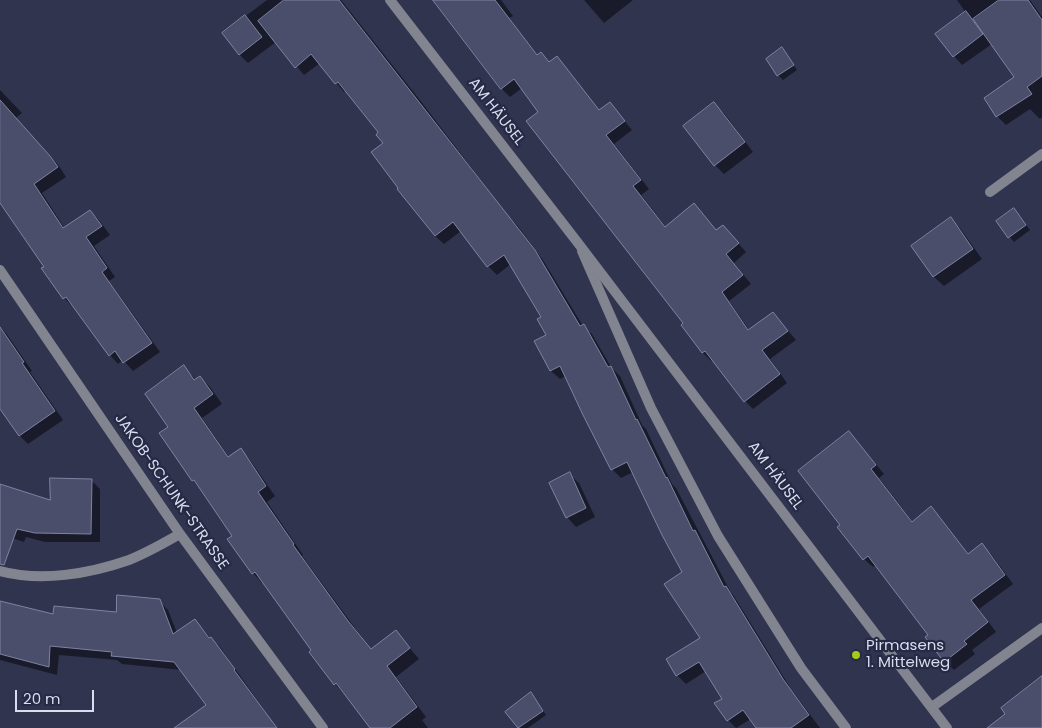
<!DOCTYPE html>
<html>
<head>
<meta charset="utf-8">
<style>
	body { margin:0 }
	#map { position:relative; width:1042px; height:728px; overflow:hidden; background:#30344f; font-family:Poppins,sans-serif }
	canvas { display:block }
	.scale { position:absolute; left:15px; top:690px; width:79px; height:22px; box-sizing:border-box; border:2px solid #daddef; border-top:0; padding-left:6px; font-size:15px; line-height:18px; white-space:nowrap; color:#daddef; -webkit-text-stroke:4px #262a44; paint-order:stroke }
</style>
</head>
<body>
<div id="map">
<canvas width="1042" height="728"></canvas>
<div class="scale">20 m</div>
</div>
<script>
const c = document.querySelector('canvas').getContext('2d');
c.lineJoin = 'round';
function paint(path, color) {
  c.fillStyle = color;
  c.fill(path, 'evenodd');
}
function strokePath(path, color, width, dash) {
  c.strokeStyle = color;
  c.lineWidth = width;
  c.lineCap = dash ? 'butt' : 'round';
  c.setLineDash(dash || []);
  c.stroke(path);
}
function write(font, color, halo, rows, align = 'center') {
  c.font = font + ' Poppins,sans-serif';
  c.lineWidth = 4.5;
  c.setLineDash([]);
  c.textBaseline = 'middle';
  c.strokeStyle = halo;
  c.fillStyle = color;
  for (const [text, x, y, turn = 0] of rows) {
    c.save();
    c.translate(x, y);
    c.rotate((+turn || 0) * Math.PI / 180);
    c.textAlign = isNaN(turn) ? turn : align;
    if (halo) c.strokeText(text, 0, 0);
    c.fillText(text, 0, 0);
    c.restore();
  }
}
paint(new Path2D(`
	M267,0H341L423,104L508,216L517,225L543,260L583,326L592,334L611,367L620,376L642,425L646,429L672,484L676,488L730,591L734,596L791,689L820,728H758L751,719L736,728L728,720L724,699L706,671L686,684L677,675L668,660L701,639L684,572L633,472L621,478L612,469L566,376L560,379L551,371L535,342L547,336L543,317L511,264L497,275L488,266L461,231L444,244L435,236L384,144L380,133L347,90L344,92L320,63L304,75L276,42L248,63L239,54L223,33Z
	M436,0H501L513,16L509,18L538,56L541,53L550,63L557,58L600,111L610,104L632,130L614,144L649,189L641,195L666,227L702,213L717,231L731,235L746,252L734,263L751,284L729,301L750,331L773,313L796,340L770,359L787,383L753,409L745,401L713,360L711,361L703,353L683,325L685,324L540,112L522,88L510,97L502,89Z
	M584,0H633L604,23Z
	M957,0H1030L1042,17V117L1040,119L1030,109L1006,125L997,116L985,98L1016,78L992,44L962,65L954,56L966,13Z
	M782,49L797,70L783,80L778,75Z
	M0,90L22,113L16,118L59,166L66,177L42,193L65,229L90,211L99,220L110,235L94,246L115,277L109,281L160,352L133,371L123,360L118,364L110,355L74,306L73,307L64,298L45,267L0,201Z
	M714,104L724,113L753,152L724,174L715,165Z
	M1018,214L1030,230L1014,242L997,221Z
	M950,219L960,228L982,259L944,286L934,277L913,246Z
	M0,327L6,333L32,371L30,372L63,420L28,444L19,435L0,407Z
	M184,367L196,380L200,377L210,387L222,404L202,418L229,457L241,450L250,460L275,496L267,502L303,555L302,556L358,632L372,650L396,632L419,659L396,677L426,717L422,720L428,728H371L344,694L335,684L313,650L264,582L262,583L253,573L234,536L201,488L193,480L170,427Z
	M849,432L884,474L879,478L913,522L931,508L940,517L969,555L982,545L991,554L1013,584L979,609L996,632L972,650L975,654L954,670L945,661L929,635L876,565L873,567L864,559L842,525Z
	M569,474L579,483L595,517L576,527L567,517Z
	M91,480L100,489V542H45L26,537L24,542L0,534V485L52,502Z
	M159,601L168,610L177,633L194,620L203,629L211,639L220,647L267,714L248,728H176L207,705L182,670L122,664L117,660L59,655L57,675L0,660V603L54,616L117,613Z
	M531,694L546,715L528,728H520L507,712Z`), '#0007');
const building = new Path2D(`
	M284,0H339L535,250L580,326L584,324L608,367L611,366L636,420L637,419L666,478L667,477L693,531L695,530L724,587L726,586L783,679L809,715L791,728H756L743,710L727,721L714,703L722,699L699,662L676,676L666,659L700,638L664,584L682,572L662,535L627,462L611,470L583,415L560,366L550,371L534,341L546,335L537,319L541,317L504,255L487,267L453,222L435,236L397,189L398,188L371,152L383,143L376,135L378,132L338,82L335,84L311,54L295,68L258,21Z
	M433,0H495L537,55L541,52L549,62L557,56L599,110L610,102L625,121L606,135L641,180L633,186L665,227L694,203L716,230L723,225L739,243L726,254L743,275L722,292L748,330L773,312L788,331L762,350L780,374L744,402L705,351L702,353L681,325L683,323L526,121L538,112L514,79L501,89Z
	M999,0H1028L1042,20V76L1027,87L1032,94L996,117L984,98L1014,77L973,19Z
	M966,11L983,34L953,57L935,34Z
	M245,15L262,37L239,55L222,33Z
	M782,47L794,65L777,76L766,59Z
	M0,100L50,156L58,167L34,184L63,228L90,210L102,226L86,237L107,268L102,272L152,343L123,363L115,351L109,356L66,297L63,299L41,268L44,267L0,203Z
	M714,102L745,142L714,166L683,126Z
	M1014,208L1026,225L1008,238L996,221Z
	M951,217L973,249L933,277L911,246Z
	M0,327L24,362L22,363L55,411L19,436L0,409Z
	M184,365L194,380L200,376L213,394L194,408L228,457L241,448L266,486L258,492L294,544L293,545L348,621L371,649L396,630L410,648L387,666L417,707L390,728H370L336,683L334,685L309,652L311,650L255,572L252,574L227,539L232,536L194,480L192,481L159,433L168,427L145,394Z
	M849,431L876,465L871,469L912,522L931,506L968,554L982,543L1005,575L971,600L988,622L964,641L967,644L944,662L925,637L928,635L868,556L863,560L837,527L840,525L798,471Z
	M570,472L586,508L566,518L549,483Z
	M50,478L92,479L91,534L35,533L17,529L4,565L0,564V484L50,500Z
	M117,595L160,599L173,634L195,619L209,638L211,637L235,669L234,670L277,728H174L206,705L174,662L111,656L112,652L50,646L49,667L0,654V601L53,614L54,606L116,612Z
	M1042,676V728H987L1005,714L1001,708Z
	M531,692L543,711L518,728L505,712Z`);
paint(building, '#4a4e6b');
strokePath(building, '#7e83a3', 1);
strokePath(new Path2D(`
	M990,192L1042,154
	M582,251L651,408L718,536L801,668L846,728`), '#828490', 10);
strokePath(new Path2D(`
	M390,0L578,243L947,728
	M0,270L180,534L323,728
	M0,571C41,582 89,574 129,560C147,553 164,543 180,534
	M932,707L1042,628`), '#828490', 10);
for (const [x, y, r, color] of [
	[856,655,5,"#a8c71c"]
]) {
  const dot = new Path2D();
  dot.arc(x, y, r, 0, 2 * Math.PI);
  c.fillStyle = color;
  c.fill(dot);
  strokePath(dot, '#262a44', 2);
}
write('15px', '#daddef', '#262a44', [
	["AM HÄUSEL",496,112,52],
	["AM HÄUSEL",775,476,53],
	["JAKOB-SCHUNK-STRASSE",171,492,55]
]);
write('15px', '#daddef', '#262a44', [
	["Pirmasens",866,646],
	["1. Mittelweg",866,663]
], 'left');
</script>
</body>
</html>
